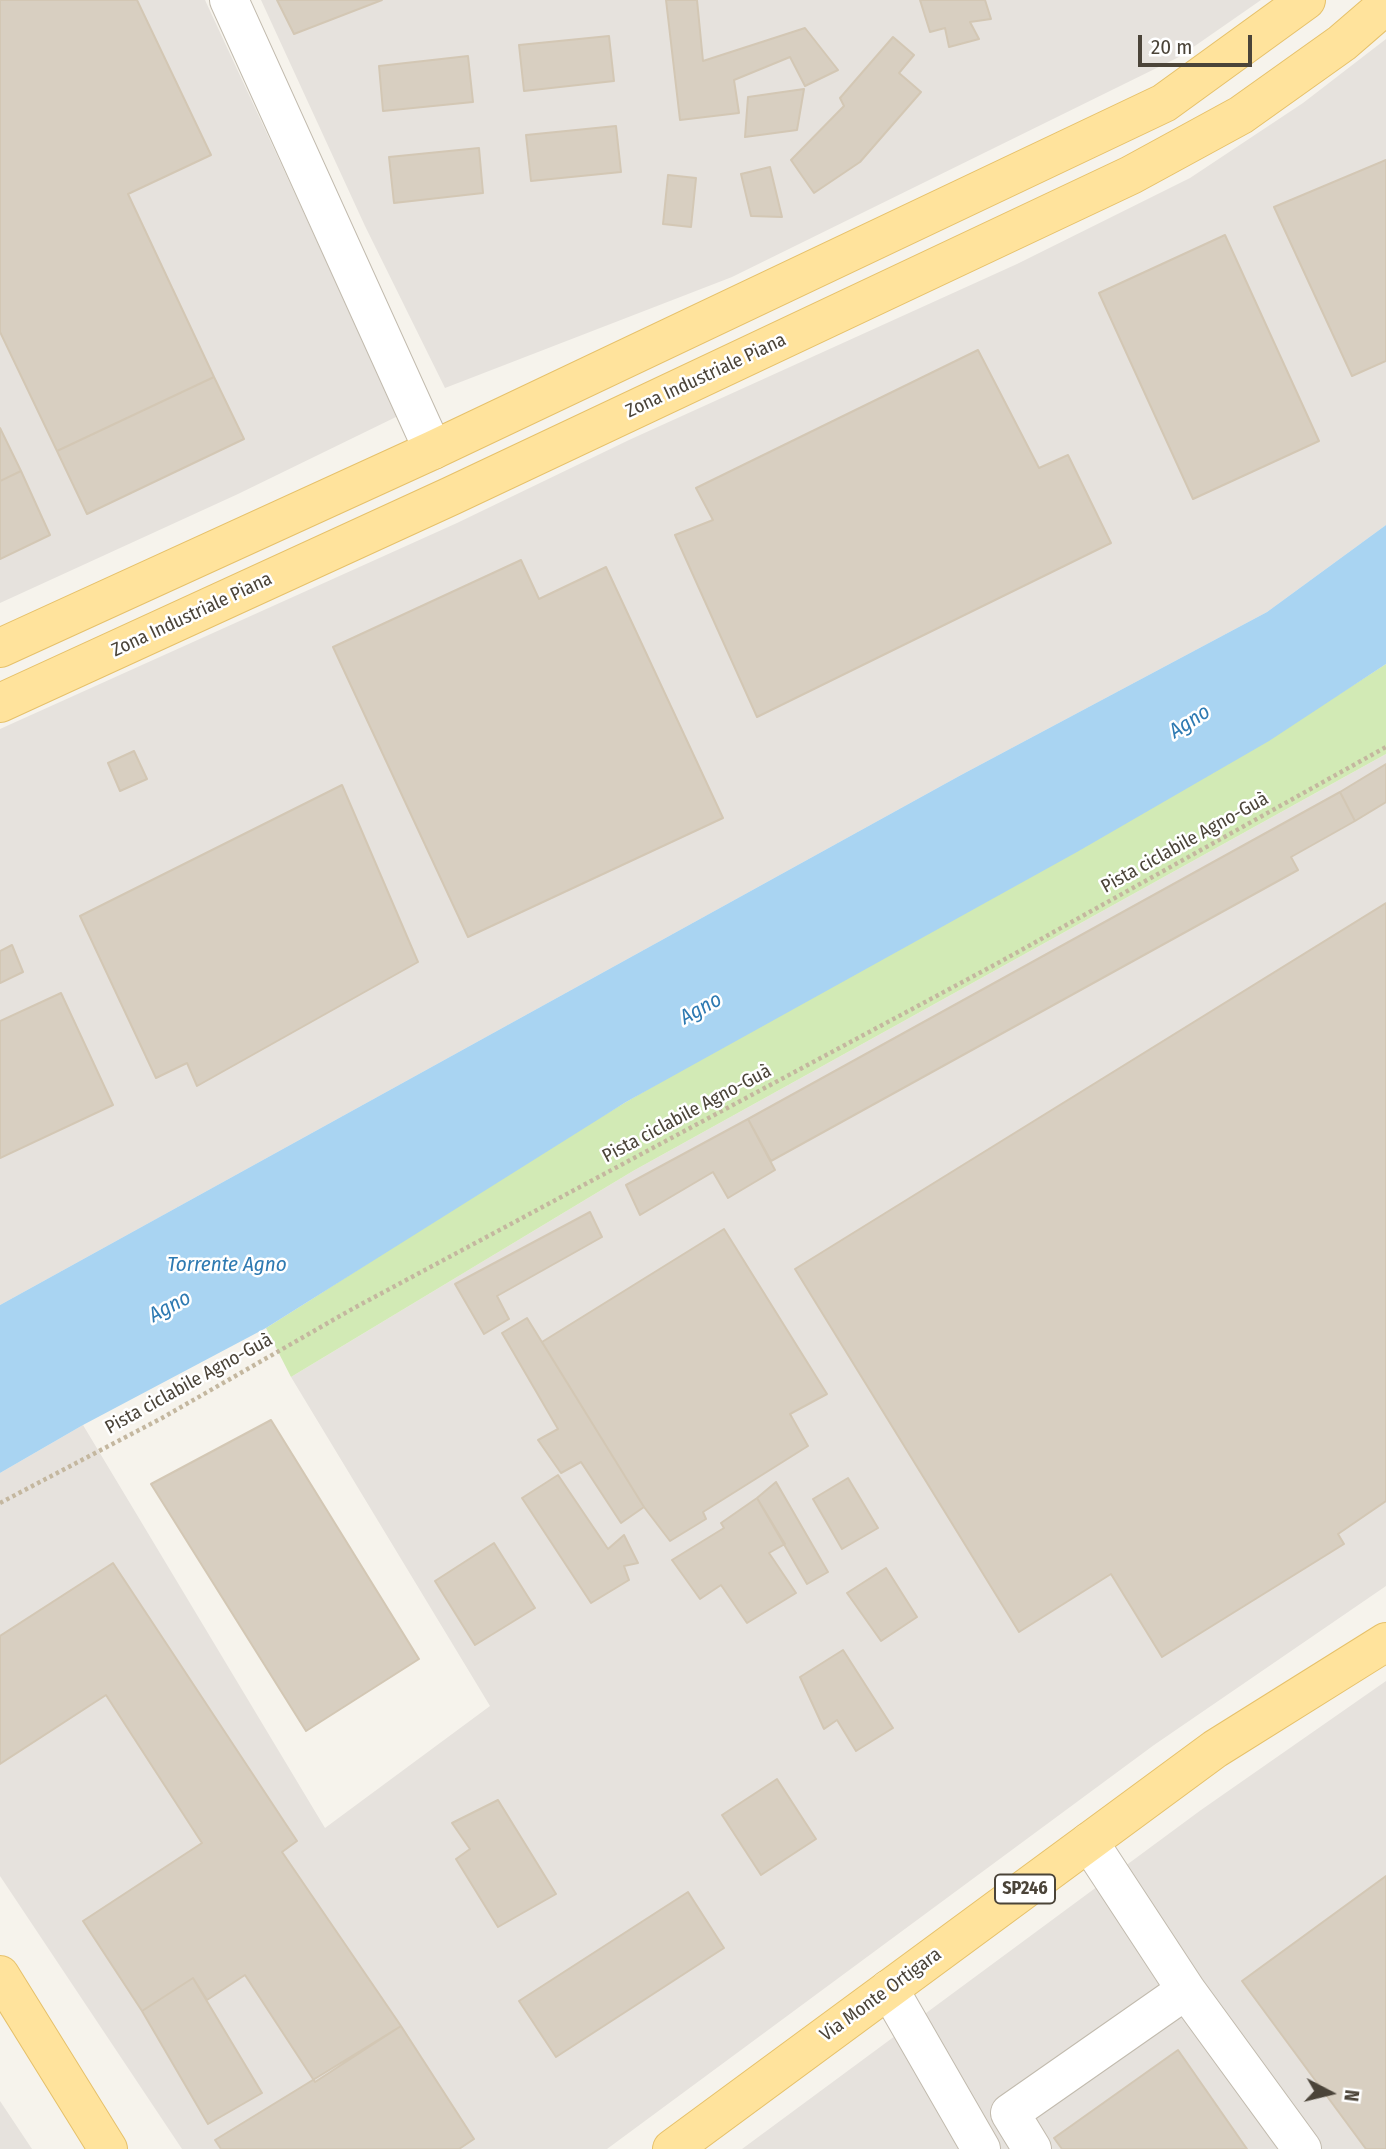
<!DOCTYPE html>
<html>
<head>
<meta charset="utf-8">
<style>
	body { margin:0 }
	#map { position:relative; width:1386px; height:2149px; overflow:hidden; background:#f6f3ec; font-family:"Fira Sans Condensed",sans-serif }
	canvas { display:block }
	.north { position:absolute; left:1295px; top:2058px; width:70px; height:70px; -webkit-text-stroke:5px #fff; paint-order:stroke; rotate:97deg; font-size:19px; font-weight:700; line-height:28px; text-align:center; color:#4b4439 }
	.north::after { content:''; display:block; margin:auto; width:24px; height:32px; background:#4b4439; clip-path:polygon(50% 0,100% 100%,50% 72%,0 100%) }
	.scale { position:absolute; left:1138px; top:35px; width:114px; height:32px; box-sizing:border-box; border:4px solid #4b4439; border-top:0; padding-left:9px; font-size:21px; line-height:24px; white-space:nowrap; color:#4b4439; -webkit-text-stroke:5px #fff; paint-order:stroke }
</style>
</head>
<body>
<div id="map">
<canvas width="1386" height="2149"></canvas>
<div class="north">N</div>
<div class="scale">20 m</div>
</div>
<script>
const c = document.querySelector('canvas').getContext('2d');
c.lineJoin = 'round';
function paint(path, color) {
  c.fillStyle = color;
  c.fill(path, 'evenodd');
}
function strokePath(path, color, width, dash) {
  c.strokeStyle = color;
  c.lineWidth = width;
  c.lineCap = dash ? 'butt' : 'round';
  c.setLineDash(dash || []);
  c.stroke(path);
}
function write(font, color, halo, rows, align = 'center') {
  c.font = font + ' "Fira Sans Condensed",sans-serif';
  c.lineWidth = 5;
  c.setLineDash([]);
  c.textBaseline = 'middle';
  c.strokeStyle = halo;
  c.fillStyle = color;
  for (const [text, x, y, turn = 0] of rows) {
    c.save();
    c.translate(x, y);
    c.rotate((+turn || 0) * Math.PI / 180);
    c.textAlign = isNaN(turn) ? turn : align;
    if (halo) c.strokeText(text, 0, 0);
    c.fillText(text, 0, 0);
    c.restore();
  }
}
paint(new Path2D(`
	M0,0H205L398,416L238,494L0,603Z
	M261,0H1261L1179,57L732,277L445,388L365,226Z
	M1386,39V525L1267,612L961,775L0,1305V729L457,523L629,440L1017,264L1190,178L1303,103Z
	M1386,754V1586L1154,1745L607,2149H182L0,1876V1473L83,1425L325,1828L490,1706L291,1377L633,1171Z
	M1386,1681V2149H742L1201,1810Z
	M0,2101L32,2149H0Z`), '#e6e2dd');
paint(new Path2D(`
	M1386,664V754L633,1171L291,1377L266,1328C386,1253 504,1173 626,1102C879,954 1140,825 1386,664Z`), '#d2eab5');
paint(new Path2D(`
	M1386,525V664L1269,741L1077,852L626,1102L266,1328L83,1425L0,1473V1305L961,775L1267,612Z`), '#a9d4f2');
const building = new Path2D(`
	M0,0H137L211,155L128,194L214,377L57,451L0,332Z
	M277,0H382L294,34Z
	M666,0H697L703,61L805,28L838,70L805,86L790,57L734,80L739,113L680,120Z
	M920,0H985L991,19L970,22L979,39L949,47L945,28L930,32Z
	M609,36L614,81L524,91L519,45Z
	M893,37L914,55L899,73L921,92L860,162L814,193L791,160L844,106L840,98Z
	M468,56L473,102L383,111L379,66Z
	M804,89L797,130L745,137L748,97Z
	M616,126L621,172L531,181L526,135Z
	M479,148L483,193L394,203L389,157Z
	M1386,160V361L1352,376L1274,207Z
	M770,167L782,217L751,216L741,174Z
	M668,175L696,178L691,227L663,224Z
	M1225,235L1319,441L1193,499L1099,293Z
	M978,350L1039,468L1068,455L1111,543L757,717L675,535L713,520L696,488Z
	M214,377L244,439L87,514L57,451Z
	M0,428L21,471L0,481Z
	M21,471L50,535L0,559V481Z
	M521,560L539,599L606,567L723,818L468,937L333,647Z
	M134,751L147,779L120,791L108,763Z
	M1386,764V802L1355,821L1340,792Z
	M342,785L418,962L197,1086L187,1063L156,1078L80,916Z
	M1340,792L1355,821L1291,857L1298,870L771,1161L748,1119Z
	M1386,903V1501L1338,1534L1344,1544L1162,1657L1111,1574L1019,1632L795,1269Z
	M12,945L23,972L0,983V951Z
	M61,993L113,1105L0,1158V1021Z
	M748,1119L775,1170L728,1198L713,1172L640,1215L626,1185Z
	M590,1212L602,1237L497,1296L509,1319L484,1334L455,1284Z
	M724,1229L827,1394L790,1414L808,1446L703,1512L706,1519L670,1541L644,1507L542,1342Z
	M527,1318L644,1507L621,1523L581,1462L561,1473L538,1440L558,1429L502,1333Z
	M271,1420L419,1659L306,1731L151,1484Z
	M558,1475L608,1549L624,1535L638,1563L624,1566L629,1580L591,1603L522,1498Z
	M848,1478L878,1528L842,1549L813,1499Z
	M776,1482L828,1572L807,1584L757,1498Z
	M757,1498L785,1544L769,1553L796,1593L747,1623L721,1585L700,1599L672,1560L724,1528L721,1523Z
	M494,1543L535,1608L475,1645L435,1581Z
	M113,1563L297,1841L282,1852L401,2026L315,2082L245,1975L207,2000L193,1978L142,2011L83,1921L202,1843L106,1695L0,1764V1636Z
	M886,1568L917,1617L881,1641L847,1593Z
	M843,1650L893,1728L856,1751L837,1720L824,1729L800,1677Z
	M777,1779L816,1839L761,1875L722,1815Z
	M498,1800L556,1894L498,1927L456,1859L470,1849L452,1823Z
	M1386,1876V2149H1366L1242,1981Z
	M688,1892L724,1948L556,2057L519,2001Z
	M193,1978L262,2093L208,2124L142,2011Z
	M401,2026L474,2139L459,2149H221L215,2140Z
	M1178,2050L1247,2149H1062L1054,2138Z`);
paint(building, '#d8cfc1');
strokePath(building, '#d3c7b4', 2);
const minor = new Path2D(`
	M229,0L433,450
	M1089,1842L1186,1990L1302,2149
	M889,1989L981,2149
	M1032,2149L1010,2113L1186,1990`);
const major = new Path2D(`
	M0,648L433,450L1164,103L1306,0
	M0,703L451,496L1131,175L1241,115L1342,43L1386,5
	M0,1975L108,2149
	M672,2149L1215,1749L1386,1642`);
strokePath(minor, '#c2bbae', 40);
strokePath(major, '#e6c16a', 40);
strokePath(new Path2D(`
	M0,1503L162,1418L354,1308L998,963L1386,747`), '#c4b79f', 4.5, [3.5, 3.5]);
strokePath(minor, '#fff', 38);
strokePath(major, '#ffe39c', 38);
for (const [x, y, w] of [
	[1025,1889,60]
]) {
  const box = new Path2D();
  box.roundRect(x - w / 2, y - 14.5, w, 29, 5);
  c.fillStyle = '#fff';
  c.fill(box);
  strokePath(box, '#4b4439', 2);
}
write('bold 18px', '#4b4439', null, [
	["SP246",1025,1889]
]);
write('19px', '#4b4439', '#fff', [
	["Zona Industriale Piana",706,376,-25],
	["Zona Industriale Piana",192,615,-25],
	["Pista ciclabile Agno-Guà",1185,843,-29],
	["Pista ciclabile Agno-Guà",687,1114,-28],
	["Pista ciclabile Agno-Guà",189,1384,-29],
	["Via Monte Ortigara",881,1995,-36]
]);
write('italic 21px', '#2e7ab2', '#fff', [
	["Agno",1190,722,-33],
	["Agno",701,1009,-29],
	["Torrente Agno",227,1265],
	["Agno",170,1307,-28]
]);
</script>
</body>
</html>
